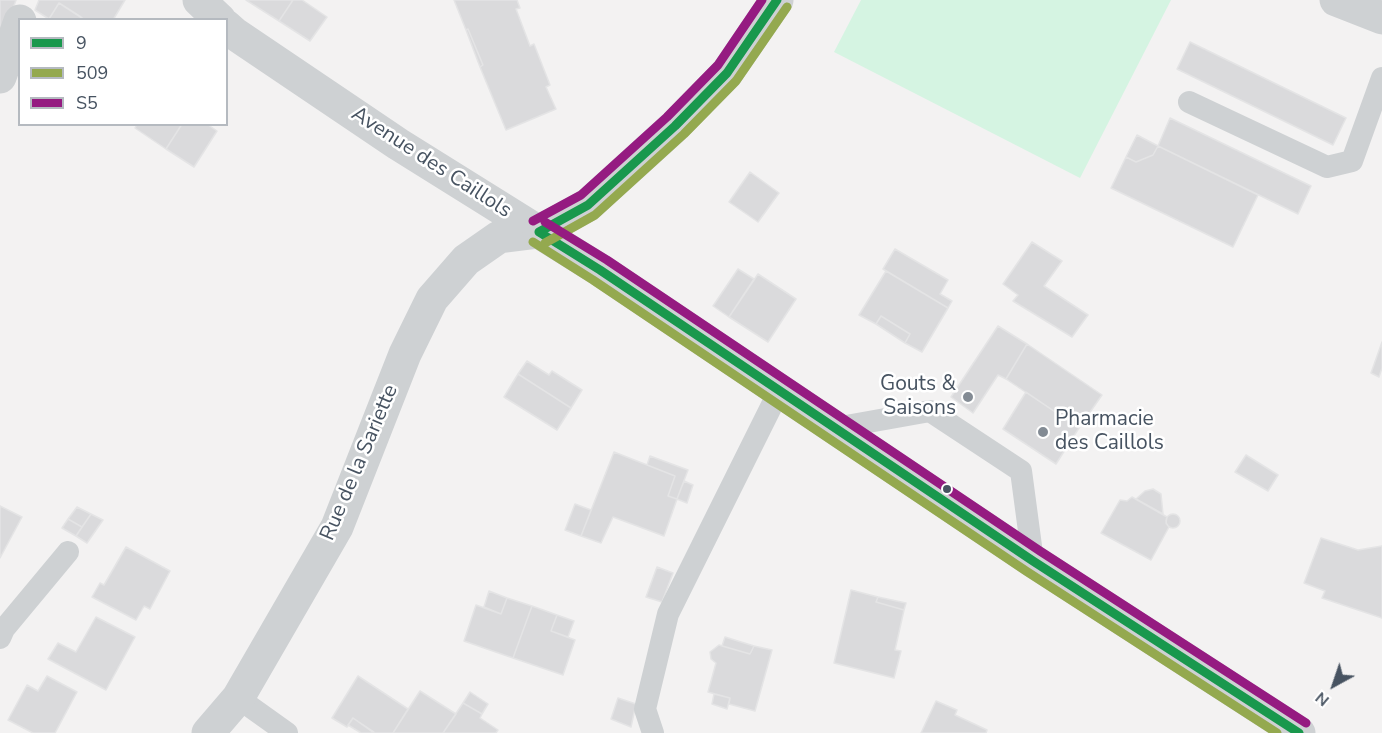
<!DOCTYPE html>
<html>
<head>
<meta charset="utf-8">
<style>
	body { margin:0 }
	#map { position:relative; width:1382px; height:733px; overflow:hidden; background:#f3f2f2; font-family:"Nunito Sans",sans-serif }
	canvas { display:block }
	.legend { position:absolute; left:18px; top:18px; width:210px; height:108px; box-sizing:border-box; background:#fff; border:2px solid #b5bac0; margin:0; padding:8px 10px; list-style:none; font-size:18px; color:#475361 }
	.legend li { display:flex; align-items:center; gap:12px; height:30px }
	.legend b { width:30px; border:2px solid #b5bac0 }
	.north { position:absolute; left:1304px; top:655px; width:60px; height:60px; -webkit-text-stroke:4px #fff; paint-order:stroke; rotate:220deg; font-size:16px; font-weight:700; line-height:24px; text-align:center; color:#475361 }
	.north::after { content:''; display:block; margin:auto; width:21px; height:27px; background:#475361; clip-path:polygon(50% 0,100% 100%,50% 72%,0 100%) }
</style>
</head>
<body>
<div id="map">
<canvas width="1382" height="733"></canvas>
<ul class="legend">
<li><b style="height:8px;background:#19984d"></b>9</li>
<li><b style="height:8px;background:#94a94f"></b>509</li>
<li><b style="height:8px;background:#951b81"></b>S5</li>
</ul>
<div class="north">N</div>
</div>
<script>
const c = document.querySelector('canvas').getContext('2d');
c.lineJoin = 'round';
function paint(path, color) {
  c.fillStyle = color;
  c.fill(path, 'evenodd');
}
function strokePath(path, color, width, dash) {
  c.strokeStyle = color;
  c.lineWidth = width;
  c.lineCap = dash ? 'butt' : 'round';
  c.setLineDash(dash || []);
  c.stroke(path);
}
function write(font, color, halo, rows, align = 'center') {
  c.font = font + ' "Nunito Sans",sans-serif';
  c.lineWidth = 5;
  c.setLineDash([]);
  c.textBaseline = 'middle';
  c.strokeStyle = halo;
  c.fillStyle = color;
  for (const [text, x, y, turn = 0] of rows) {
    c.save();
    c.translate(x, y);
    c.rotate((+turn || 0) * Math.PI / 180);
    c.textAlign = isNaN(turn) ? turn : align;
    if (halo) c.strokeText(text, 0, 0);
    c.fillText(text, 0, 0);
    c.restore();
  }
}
paint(new Path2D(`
	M861,0H1171L1080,178L834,52Z`), '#d5f4e2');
const building = new Path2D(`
	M0,0H16L5,32L0,28Z
	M39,0H125L113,20H85L59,3L49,19L35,10Z
	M246,0H293L279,21Z
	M293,0H302L327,17L310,41L279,21Z
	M454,0H517L520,8L516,9L530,46L534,44L550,85L546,87L556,109L506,130L480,67L483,65L468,29L466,30Z
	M59,3L81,17L80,20L49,19Z
	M468,29L483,65L480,67L466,30Z
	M1190,42L1346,118L1333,145L1177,69Z
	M1170,118L1311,186L1298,214L1158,146Z
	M137,124H182L166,149L135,128Z
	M182,124H207L217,131L194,167L166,149Z
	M1137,135L1158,146L1153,155L1136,162L1126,157Z
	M1158,146L1258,195L1233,247L1111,188L1126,157L1136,162L1153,155Z
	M750,172L779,193L758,222L729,202Z
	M1032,242L1062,261L1044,286L1088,315L1072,337L1013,301L1018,295L1003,284Z
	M895,249L948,280L940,294L952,301L948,308L883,269Z
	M738,269L754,279L729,317L713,306Z
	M886,271L948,308L922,352L905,343L910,334L881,316L876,324L859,315Z
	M758,274L796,299L768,342L729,317Z
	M881,316L910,334L905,343L876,324Z
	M998,326L1027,344L1006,379L998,375L973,413L951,397Z
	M1382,342V368L1379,377L1371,373Z
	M1027,344L1102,395L1079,428L1006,379Z
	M527,361L549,375L552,371L582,390L571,408L518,374Z
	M518,374L571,408L557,430L504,397Z
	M1026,392L1079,428L1056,464L1003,429Z
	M614,452L675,476L668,496L677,499L664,536L613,517L601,543L581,536Z
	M1246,455L1278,475L1268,491L1235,472Z
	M650,456L688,470L677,499L668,496L675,476L647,465Z
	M684,481L693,485L687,503L677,499Z
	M1153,489L1161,494L1163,514L1136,499L1145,491Z
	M1132,497L1167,517L1166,523L1169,527L1151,560L1101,533L1120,500L1127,501Z
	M575,504L591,510L581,536L565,530Z
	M0,506L22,517L0,558Z
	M77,507L91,514L82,527L68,519Z
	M1166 521a7 7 0 1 1 14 0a7 7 0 1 1-14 0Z
	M91,514L103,520L87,543L76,536Z
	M68,519L82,527L76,536L62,528Z
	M1321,538L1358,550L1382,546V618L1322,598L1325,591L1304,583Z
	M126,547L170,571L150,609L144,606L136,620L92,597L100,583L104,585Z
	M657,567L673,573L662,602L646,597Z
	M851,590L878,597L876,602L904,610L895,650L901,651L894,678L834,663Z
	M489,591L507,598L501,614L484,607Z
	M878,597L906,603L904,610L876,602Z
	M507,598L532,606L513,658L464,641L476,605L501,614Z
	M532,606L557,615L551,631L575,640L563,675L513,658Z
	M557,615L574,621L568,637L551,631Z
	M96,617L135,637L106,690L48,659L58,643L76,652Z
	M725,637L754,646L750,654L722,646Z
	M719,645L750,654L754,646L772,650L755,711L729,704L730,698L708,692L716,663L711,659L710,652Z
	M47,676L77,692L55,733H33L8,720L27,685L38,691Z
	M358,676L408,709L393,733H374L353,718L347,727L332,718Z
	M420,691L456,714L443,733H393Z
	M470,692L488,704L482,714L463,703Z
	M714,694L730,698L727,709L712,704Z
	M618,698L636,704L631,727L611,719Z
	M936,701L957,710L955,715L987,730L986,733H921Z
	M463,703L482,714L480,718L498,730L496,733H443Z
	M353,718L374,732V733H361L348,725Z`);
paint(building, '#dadadc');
strokePath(building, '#e4e4e5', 1.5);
strokePath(new Path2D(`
	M1189,102L1327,167L1352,161L1382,78
	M835,428L930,411L1021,471L1033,561
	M0,638L4,629L68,552
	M238,698L287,733
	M653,733L645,709L668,614L779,391`), '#ced1d3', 22);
strokePath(new Path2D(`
	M199,0L220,20
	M1336,0L1382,18
	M226,26L235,34L398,144L539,232
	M0,77L20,21
	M208,733L238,698L337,527L405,354L432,299L466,260L499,237L539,232`), '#ced1d3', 33);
strokePath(new Path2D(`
	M777,0L727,73L675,126L588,205L539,232L600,270L1033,561L1299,733`), '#ced1d3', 33);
strokePath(new Path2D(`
	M539,232L600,270L1033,561L1299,733
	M539,232L588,205L675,126L727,73L777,0`), '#19984d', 9);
strokePath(new Path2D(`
	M533,242L593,280L1026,571L1277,733
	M545,243L595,215L684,134L736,81L787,7`), '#94a94f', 9);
strokePath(new Path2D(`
	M533,221L581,195L667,117L718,65L762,0
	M545,222L607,260L1040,551L1306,723`), '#951b81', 9);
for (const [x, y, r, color] of [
	[968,397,6,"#838b94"],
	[1043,432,6,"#838b94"],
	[947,489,5,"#475361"]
]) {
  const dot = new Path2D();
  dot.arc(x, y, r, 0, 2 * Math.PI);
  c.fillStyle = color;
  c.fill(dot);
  strokePath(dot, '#fff', 2);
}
write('21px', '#475361', '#fff', [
	["Avenue des Caillols",431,163,33],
	["Rue de la Sariette",360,463,-67]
]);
write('21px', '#475361', '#fff', [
	["Gouts &",956,385],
	["Saisons",956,409],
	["Pharmacie",1055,420,"left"],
	["des Caillols",1055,444,"left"]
], 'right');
</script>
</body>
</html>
